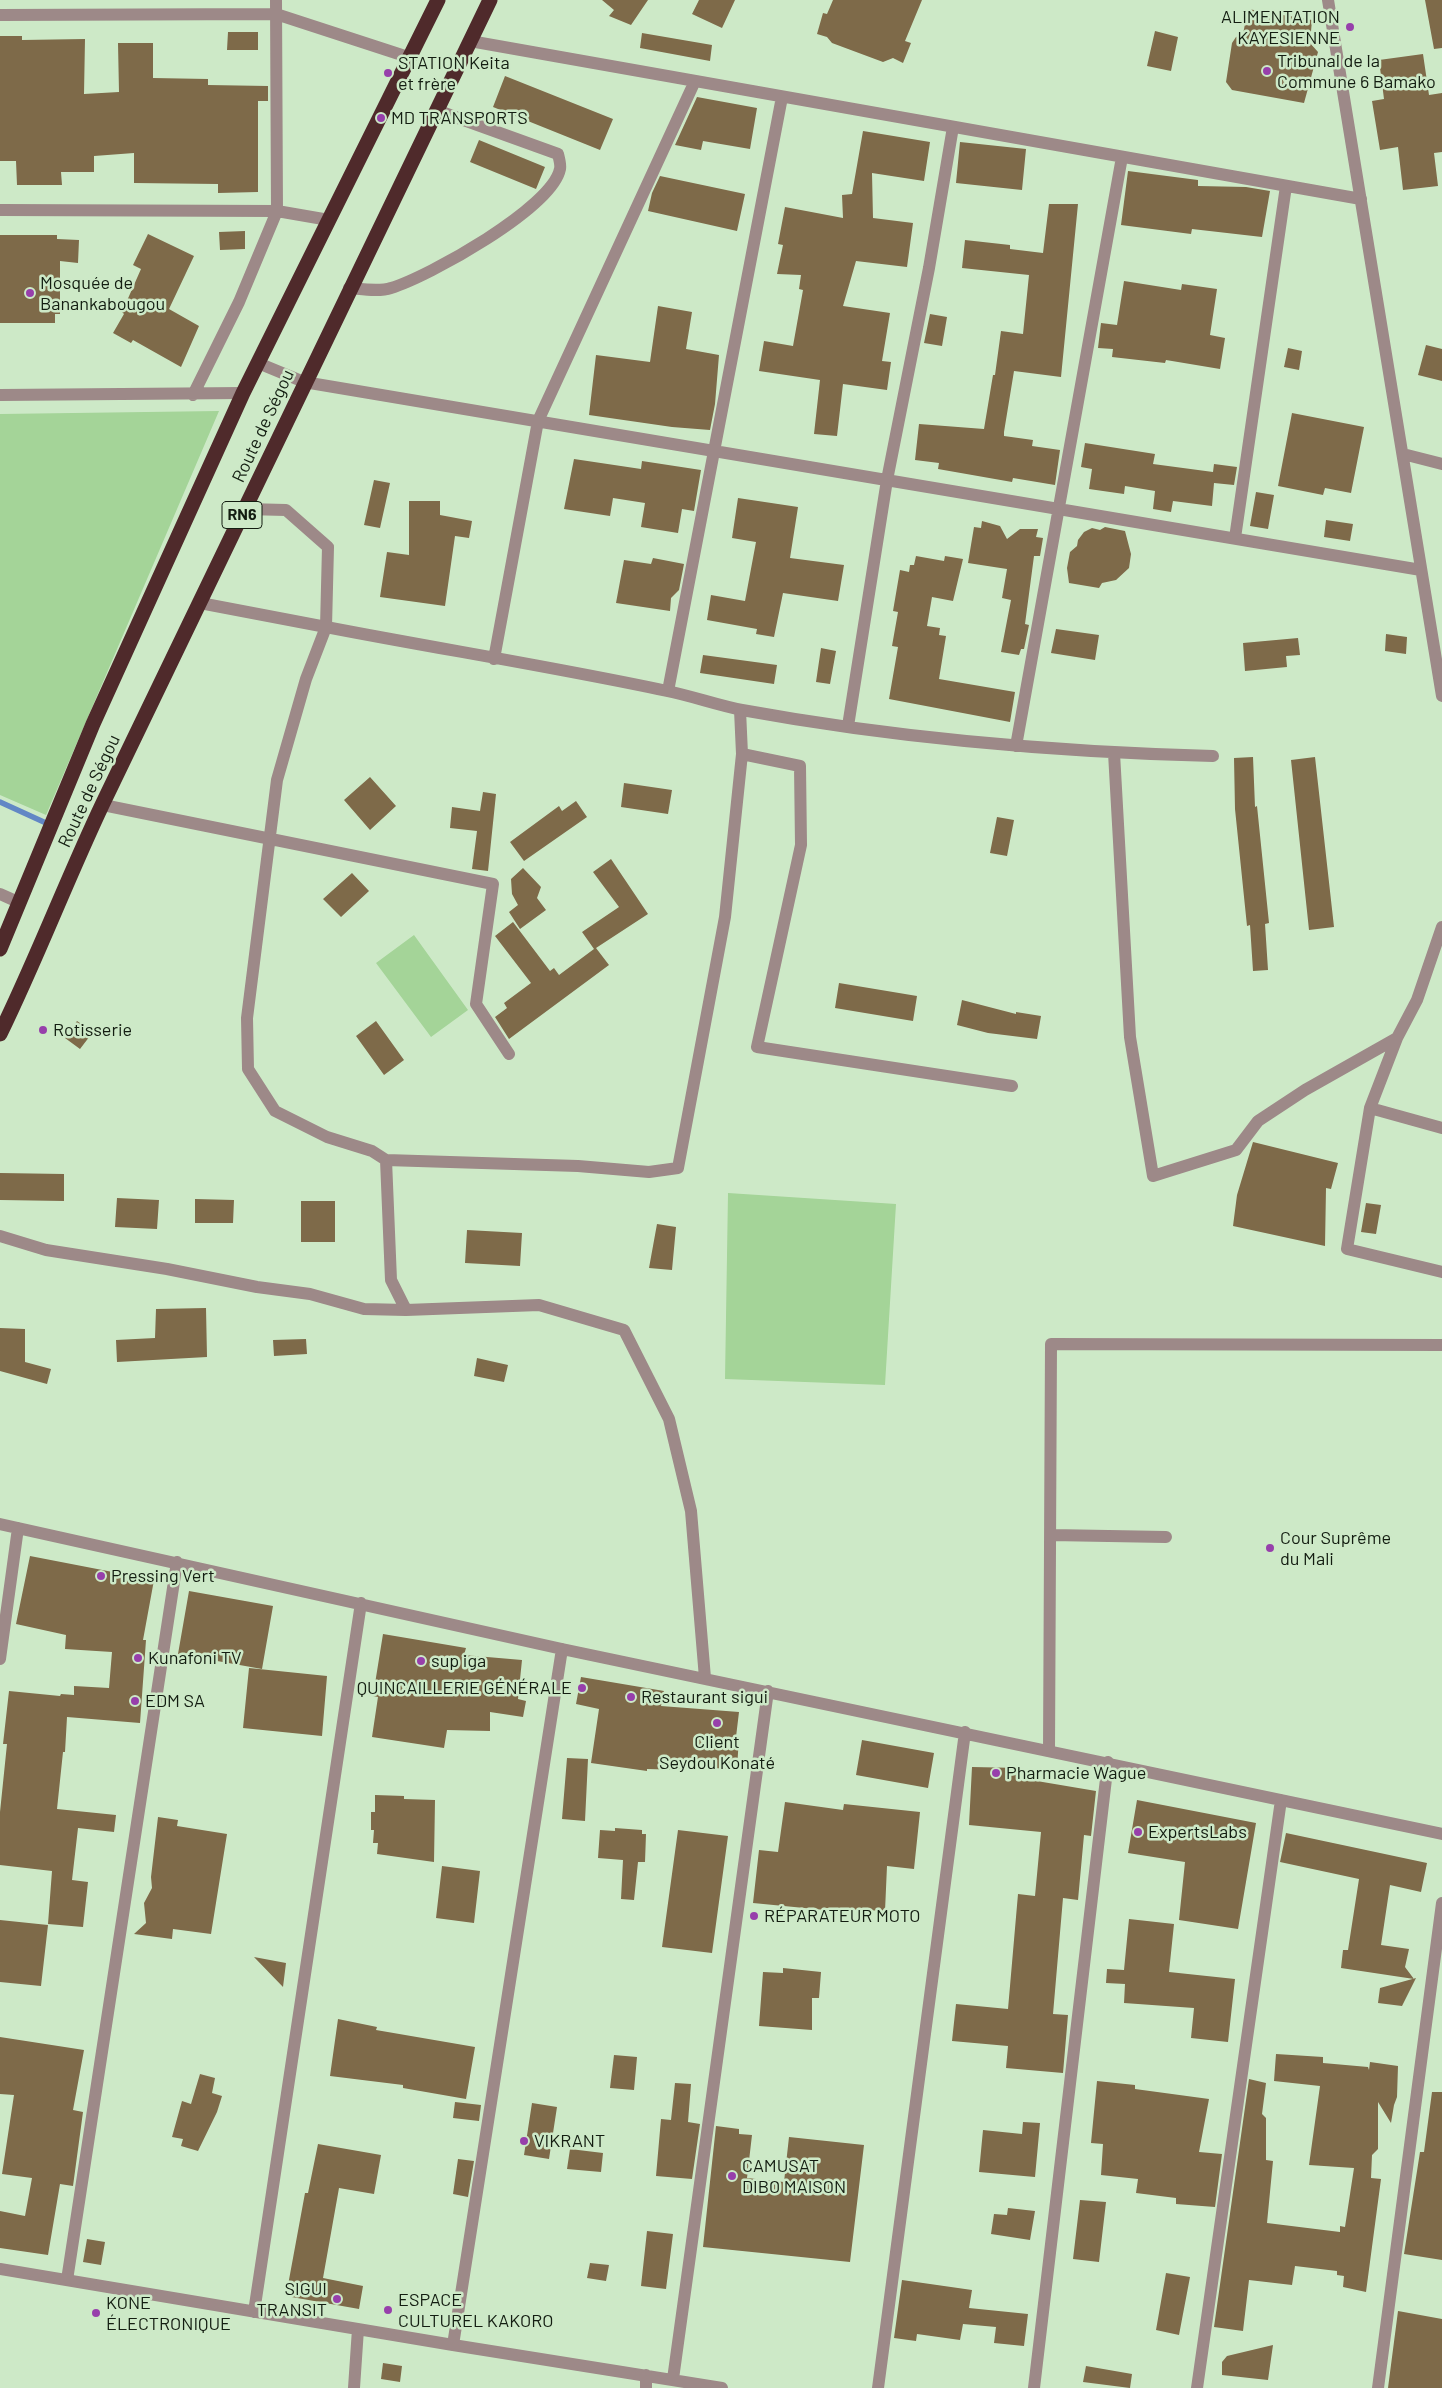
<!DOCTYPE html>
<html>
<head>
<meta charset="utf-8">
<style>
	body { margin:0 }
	canvas { display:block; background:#cde9c7 }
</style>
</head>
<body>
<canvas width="1442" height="2388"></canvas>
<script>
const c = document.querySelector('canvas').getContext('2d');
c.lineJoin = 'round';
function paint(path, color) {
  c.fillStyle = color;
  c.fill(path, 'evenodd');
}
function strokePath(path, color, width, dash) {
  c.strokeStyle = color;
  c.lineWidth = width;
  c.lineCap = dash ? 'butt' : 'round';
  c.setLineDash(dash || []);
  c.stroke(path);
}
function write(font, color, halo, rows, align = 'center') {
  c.font = font + ' Barlow,sans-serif';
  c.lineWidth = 5;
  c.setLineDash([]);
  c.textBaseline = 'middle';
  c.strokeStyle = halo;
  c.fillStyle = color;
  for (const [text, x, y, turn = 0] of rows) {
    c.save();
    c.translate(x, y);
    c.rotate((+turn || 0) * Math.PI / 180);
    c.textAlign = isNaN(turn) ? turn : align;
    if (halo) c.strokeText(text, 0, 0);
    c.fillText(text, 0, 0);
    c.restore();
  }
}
paint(new Path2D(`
	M219,411L46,815L0,795V414Z
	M414,935L468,1010L431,1037L376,963Z
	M728,1193L896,1204L885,1385L725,1379Z`), '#a4d498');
strokePath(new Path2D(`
	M0,802L46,823`), '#6287c5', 5.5);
paint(new Path2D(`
	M602,0H648L631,25L609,16L614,10Z
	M699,0H735L722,28L692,14Z
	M833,0H922L905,41L911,43L903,63L893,58L883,62L832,43L827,37L817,34L823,13L827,14Z
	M1425,0H1442V48L1434,49Z
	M1248,9L1312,20L1310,43L1318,52L1304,103L1232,90L1226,82L1232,43L1236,37L1243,34Z
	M1155,31L1178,37L1171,71L1147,66Z
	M228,32H258V50H227Z
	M642,33L712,45L710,61L640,48Z
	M0,36H22V40L85,39L84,94L119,92L118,43H153V78L208,79V85L268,86V101H258V192L218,193V184L134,183V153L94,156V172H61L62,185H17L16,161H0Z
	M1423,54L1429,95L1442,93V152L1434,153L1438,186L1403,190L1398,147L1380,150L1372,101L1384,99L1379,60Z
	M505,76L613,119L600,150L493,107Z
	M697,97L757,108L750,149L703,141L701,150L675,145Z
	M863,131L930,142L924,181L872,173L873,218L913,223L907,267L856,261L843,306L890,313L882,361L891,362L887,390L843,384L837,436L814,434L820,380L759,371L764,341L793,346L803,290L799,289L801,275L777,274L783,245L778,244L785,207L843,218L842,195L852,194Z
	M479,140L545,167L536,189L470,162Z
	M960,142L1026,149L1022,190L956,183Z
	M1128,171L1198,180V186L1246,187L1270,191L1262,237L1192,229L1191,234L1121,225Z
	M660,176L745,194L737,231L648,211L652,193Z
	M1049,204H1078L1061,377L1014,371L1004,432V436L1033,440L1032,446L1060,450L1055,485L1013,478L1012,482L938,469L939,463L915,460L919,424L984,429L993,375H995L1001,331L1023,334L1029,275L962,268L965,240L1010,245V249L1043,253Z
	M245,231V249L220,250L219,232Z
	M148,234L194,256L169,309L199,326L181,367L133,340L131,343L113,333L124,314L122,312L141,269L133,265Z
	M0,235H57V239L79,240L78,263L60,261V314H55V323H0Z
	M1124,281L1181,290L1182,284L1217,289L1210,335L1225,338L1220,369L1166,360L1165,363L1112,357L1113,349L1098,348L1101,323L1117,325Z
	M658,306L692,312L686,349L719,355L715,404L710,430L672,427L589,415L596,355L650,362Z
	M930,314L947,317L942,346L924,343Z
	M1426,345L1442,349V381L1418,375Z
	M1288,348L1302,351L1299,370L1284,367Z
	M1292,413L1364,427L1351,493L1325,488L1323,495L1278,486Z
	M1085,443L1155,454L1153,464L1213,472L1214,464L1237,467L1234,485L1214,483L1212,506L1173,501L1171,512L1153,509L1155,491L1125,486L1124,494L1089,489L1092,469L1081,467Z
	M574,459L641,469L642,461L701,470L694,511L682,509L678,533L641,527L645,503L613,498L610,516L564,509Z
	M374,480L390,483L380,528L364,525Z
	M1256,492L1274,495L1268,529L1250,526Z
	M738,498L798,507L790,558L844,565L838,601L783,593L774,637L756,634L757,629L707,620L711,595L745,601L756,542L732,538Z
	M409,501H440V515L472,521L469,538L455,536L445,606L380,597L387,552L409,555Z
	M1326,520L1353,524L1350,541L1324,537Z
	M982,521L1000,526L1007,539L1020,529H1038L1036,537L1043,538L1040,556H1034L1025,624L1029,625L1024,649H1021L1019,655L1001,652L1011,600L1002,598L1007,569L968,563L974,527L981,528Z
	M1105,527L1125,531L1131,554L1129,568L1116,580L1102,583L1099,588L1069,583L1067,568L1070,552L1077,546L1078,540L1084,532L1092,528L1100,530Z
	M916,556L944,561L945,556L963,559L953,601L932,597L927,626L940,628L939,635L946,636L939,679L1015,692L1010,722L889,699L898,647L892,646L898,612L893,611L900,570L909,572L910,565H914Z
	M653,558L684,564L679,590L671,598L670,611L616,603L624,560L651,564Z
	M1056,629L1099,635L1095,660L1051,653Z
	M1386,634L1407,637L1406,654L1385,651Z
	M1298,638L1300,655L1286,656L1287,667L1245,671L1243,643Z
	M821,648L836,651L830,684L816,682Z
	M703,655L777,665L774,684L700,673Z
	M1253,757L1255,807L1257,806L1269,923L1265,924L1268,970L1253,971L1250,925L1247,926L1235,809L1234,758Z
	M1315,757L1334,927L1309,930L1291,760Z
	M370,777L396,806L370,830L344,800Z
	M624,783L672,790L668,814L621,807Z
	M483,792L496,794L488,871L472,869L477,831L450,828L452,807L480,811Z
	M576,801L587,817L524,861L510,842L559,806L562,811Z
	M997,817L1014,820L1007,856L990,853Z
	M611,859L648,914L596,948L609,965L509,1039L495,1017L507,1008L504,1003L531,983L495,936L513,922L550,971L554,968L559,975L594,949L582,932L619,907L593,872Z
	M523,868L541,887L537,898L546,910L520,929L509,912L518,905L512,894L511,879Z
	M352,873L369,891L341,917L323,899Z
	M839,983L917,996L913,1021L835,1008Z
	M962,1000L1016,1014V1012L1041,1016L1037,1039L988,1033L957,1025Z
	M77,1021L93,1032L80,1049L65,1038Z
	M376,1021L404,1060L384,1075L356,1036Z
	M1253,1142L1338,1163L1331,1189L1326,1188L1325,1246L1233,1226L1237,1195Z
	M0,1173L64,1174V1201L0,1200Z
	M117,1198L159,1200L157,1229L115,1227Z
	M195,1199L234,1200L233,1223H195Z
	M301,1201H335V1242H301Z
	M1366,1203L1381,1205L1376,1234L1361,1232Z
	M657,1224L676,1227L672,1270L649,1268Z
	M467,1230L522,1233L520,1266L465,1263Z
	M206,1308L207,1357L117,1362L116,1340L155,1338L156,1309Z
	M0,1328L25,1329V1362L51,1369L47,1384L0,1371Z
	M306,1339L307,1354L274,1356L273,1340Z
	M477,1358L508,1365L504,1382L474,1376Z
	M30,1556L154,1580L143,1640H146L140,1723L67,1717L65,1752H63L57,1809L116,1815L114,1832L78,1828L72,1880L88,1882L83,1927L48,1924L52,1871L0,1865V1812L7,1744H3L9,1691L60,1696L61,1694L74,1695V1686L109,1688L112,1652L65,1649L66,1635L16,1624Z
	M189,1591L273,1606L262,1669L178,1654Z
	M383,1634L466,1648L464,1655L522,1660L518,1699L526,1701L523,1717L490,1712V1731L447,1730L444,1748L372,1737L378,1697L373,1696Z
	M249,1668L327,1676L322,1736L243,1728Z
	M581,1677L664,1691L661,1706L739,1712L736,1737H739L737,1769L684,1767V1770L647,1769V1771L591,1763L599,1709L576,1704Z
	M862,1740L934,1753L928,1788L856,1775Z
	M567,1758L588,1759L585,1821L562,1819Z
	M972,1767L1020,1768L1019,1778L1096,1791L1091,1836L1084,1835L1078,1900L1063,1898L1053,2014L1068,2015L1063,2073L1006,2068L1008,2046L952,2041L956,2004L1008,2009L1018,1894L1035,1896L1041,1832L969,1825Z
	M375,1795L404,1796V1799L435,1800L434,1862L377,1854L378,1843H373L374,1830H371V1812H375Z
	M1137,1800L1256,1823L1238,1929L1179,1920L1185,1862L1128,1853Z
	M785,1802L843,1810L844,1804L920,1812L914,1869L887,1866L885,1911L826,1908L825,1910L753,1903L759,1850L778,1852Z
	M158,1817L178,1820L177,1826L227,1834L211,1934L173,1929L172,1939L134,1934L146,1923L144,1903L152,1888L151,1877Z
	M615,1828L642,1830V1834H646L645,1862H638L634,1900L621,1899L623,1860L598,1858L600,1830L615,1831Z
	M678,1830L728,1836L712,1953L662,1947Z
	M1286,1833L1427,1863L1421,1892L1390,1885L1381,1945L1409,1949L1405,1967L1414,1979L1341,1968L1343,1950H1348L1359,1879L1280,1862Z
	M442,1866L480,1871L474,1923L436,1918Z
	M1129,1919L1174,1924L1169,1972L1235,1979L1228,2042L1191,2038L1194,2008L1124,2003L1125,1984L1106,1983L1107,1969L1124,1970Z
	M0,1920L48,1925L41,1986L0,1982Z
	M254,1957L286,1963L283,1987Z
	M783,1968L821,1972L819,1998H812V2030L759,2026L763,1972L783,1973Z
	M1416,1978L1402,2006L1378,2003L1380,1988Z
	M338,2019L377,2027L376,2030L475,2047L466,2099L403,2088V2085L330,2076Z
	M0,2037L84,2050L73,2110L83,2112L73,2186L60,2184L48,2255L0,2248V2211L25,2216L32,2178L2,2174L14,2095L0,2094Z
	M1276,2054L1323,2057V2063L1368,2067L1369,2070L1370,2062L1398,2066L1397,2097L1394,2105L1391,2123L1378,2102V2149L1372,2155L1371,2178L1381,2179L1366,2292L1343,2287L1344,2276L1337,2275V2271L1295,2266L1292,2285L1249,2280L1243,2331L1214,2327L1249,2079L1266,2083L1262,2114L1266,2118V2160L1273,2161L1267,2223L1340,2232V2226L1345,2227L1354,2168L1309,2165L1320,2086L1274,2081Z
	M614,2055L637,2057L634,2090L610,2088Z
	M200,2074L215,2078L212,2093L222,2096L217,2112L198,2151L181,2146L183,2139L172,2137L182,2101L191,2104Z
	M1097,2081L1135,2085V2089L1209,2099L1199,2152L1222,2154L1215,2207L1176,2204V2198L1136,2193L1138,2179L1101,2175L1103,2144L1091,2143Z
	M675,2083L691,2084L688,2122L700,2124L692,2179L656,2176L661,2119L671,2120Z
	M1432,2092H1442V2260L1404,2254L1420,2152H1424Z
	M455,2102L481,2105L479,2121L453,2118Z
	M532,2103L557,2107L549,2159L524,2155Z
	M1023,2122L1040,2123L1035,2177L979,2172L983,2130L1022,2134Z
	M716,2126L739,2129V2134L752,2135L747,2178L784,2182L789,2137L864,2145L850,2262L703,2247Z
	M318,2144L381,2155L374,2194L339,2188L323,2278L363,2286L359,2309L286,2296L305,2193H308Z
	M570,2149L603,2153L601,2172L567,2169Z
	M458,2159L474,2161L468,2197L453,2194Z
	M1080,2200L1106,2202L1099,2262L1073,2259Z
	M1008,2208L1035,2211L1030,2240L991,2234L994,2214L1007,2215Z
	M647,2231L673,2234L666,2289L641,2286Z
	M87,2239L105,2242L101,2265L83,2262Z
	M590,2263L609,2265L606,2281L587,2278Z
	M1166,2273L1190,2277L1179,2335L1156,2330Z
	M902,2280L972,2290L969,2308L1028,2314L1024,2346L994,2343L996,2327L963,2324L960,2340L917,2334L916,2341L894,2338Z
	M1398,2311L1442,2319V2388H1388Z
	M1273,2345L1268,2380L1222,2375V2362L1227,2356Z
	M383,2363L402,2366L400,2382L381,2379Z
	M1086,2366L1132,2374L1130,2388L1083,2382Z`), '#7e6a49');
strokePath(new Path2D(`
	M1328,0L1442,696
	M0,15L276,14L408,57
	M470,41L1361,199
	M0,210L277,211L329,220
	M349,288C362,289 379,292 391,288C428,277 552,208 560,169C561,165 559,158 558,154L436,110
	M258,363L304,382L1421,570
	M0,395L243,393
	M193,395L239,302L277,211L276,0
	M1403,454L1442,464
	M245,509L286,510L328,547L326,627C440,649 554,667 667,691C692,696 717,705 742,710C895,738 1057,752 1213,756
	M1235,538L1286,186
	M200,603L326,627L306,679L277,780L247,1018L248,1069L275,1111L327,1137L372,1151L386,1160L391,1280L406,1310
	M494,659L538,421L695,81
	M668,691L782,97
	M848,726L887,480L929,268L953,127
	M1016,746L1122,157
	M1114,753L1130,1037L1153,1176L1236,1150L1258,1121L1305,1090L1397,1038
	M742,754L800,766L801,845L757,1047L1012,1086
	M103,805L493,884L476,1004L509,1054
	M0,894L18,902
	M1442,927L1417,1000L1397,1038L1370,1108L1347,1249L1442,1272
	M1370,1108L1442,1128
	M386,1160L578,1166L649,1172L678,1168L725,917L742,754L740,710
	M0,1236L46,1250L167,1269L257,1287L310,1294L364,1309L406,1310L539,1305L624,1330L669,1419L691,1511L705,1678
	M0,1524L562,1649L1442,1834
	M1051,1535L1166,1537
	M0,1659L18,1528
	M1049,1750L1051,1344L1442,1345
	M0,2269L453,2345L722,2388
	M67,2280L177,1562
	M254,2312L361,1603
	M453,2345L562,1649
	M646,2375V2388
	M673,2379L768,1691
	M354,2388L358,2329
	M878,2388L965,1732
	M1034,2388L1108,1762
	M1197,2388L1281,1800
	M1378,2388L1442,1903`), '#9d8988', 12);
strokePath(new Path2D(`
	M0,949L93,724L243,393L438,0
	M0,1034C37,958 67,879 103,803C230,534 360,267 490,0`), '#4f2a2b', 15);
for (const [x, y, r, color] of [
	[1350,27,5,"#973fab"],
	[1267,71,5,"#973fab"],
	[388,73,5,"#973fab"],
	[381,118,5,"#973fab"],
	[30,293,5,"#973fab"],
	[43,1030,5,"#973fab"],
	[1270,1548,5,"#973fab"],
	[101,1576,5,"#973fab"],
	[138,1658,5,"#973fab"],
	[421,1661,5,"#973fab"],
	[582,1688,5,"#973fab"],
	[631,1697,5,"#973fab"],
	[135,1701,5,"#973fab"],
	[717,1723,5,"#973fab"],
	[996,1773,5,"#973fab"],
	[1138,1832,5,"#973fab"],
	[754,1916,5,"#973fab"],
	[524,2141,5,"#973fab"],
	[732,2176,5,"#973fab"],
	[337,2299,5,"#973fab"],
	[388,2310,5,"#973fab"],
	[96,2313,5,"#973fab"]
]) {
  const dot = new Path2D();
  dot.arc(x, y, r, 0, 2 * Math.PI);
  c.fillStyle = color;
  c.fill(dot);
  strokePath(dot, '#cde9c7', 2);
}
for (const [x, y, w] of [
	[242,515,40]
]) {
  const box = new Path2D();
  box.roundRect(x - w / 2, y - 13.5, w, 27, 4);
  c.fillStyle = '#cde9c7';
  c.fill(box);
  strokePath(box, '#131d11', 1);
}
write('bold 16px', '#131d11', null, [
	["RN6",242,515]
]);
write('18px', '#131d11', '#cde9c7', [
	["ALIMENTATION",1340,17,"right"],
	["KAYESIENNE",1340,38,"right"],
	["Tribunal de la",1277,61],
	["Commune 6 Bamako",1277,82],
	["STATION Keita",398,63],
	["et frère",398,84],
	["MD TRANSPORTS",391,118],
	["Mosquée de",40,283],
	["Banankabougou",40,304],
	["Rotisserie",53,1030],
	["Cour Suprême",1280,1538],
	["du Mali",1280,1559],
	["Pressing Vert",111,1576],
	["Kunafoni TV",148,1658],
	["sup iga",431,1661],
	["QUINCAILLERIE GÉNÉRALE",572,1688,"right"],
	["Restaurant sigui",641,1697],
	["EDM SA",145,1701],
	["Client",717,1742,"center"],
	["Seydou Konaté",717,1763,"center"],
	["Pharmacie Wague",1006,1773],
	["ExpertsLabs",1148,1832],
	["RÉPARATEUR MOTO",764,1916],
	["VIKRANT",534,2141],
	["CAMUSAT",742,2166],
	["DIBO MAISON",742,2187],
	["SIGUI",327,2289,"right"],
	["TRANSIT",327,2310,"right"],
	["ESPACE",398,2300],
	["CULTUREL KAKORO",398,2321],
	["KONE",106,2303],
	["ÉLECTRONIQUE",106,2324]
], 'left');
write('18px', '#131d11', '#cde9c7', [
	["Route de Ségou",263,426,-65],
	["Route de Ségou",89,791,-65]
]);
</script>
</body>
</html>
